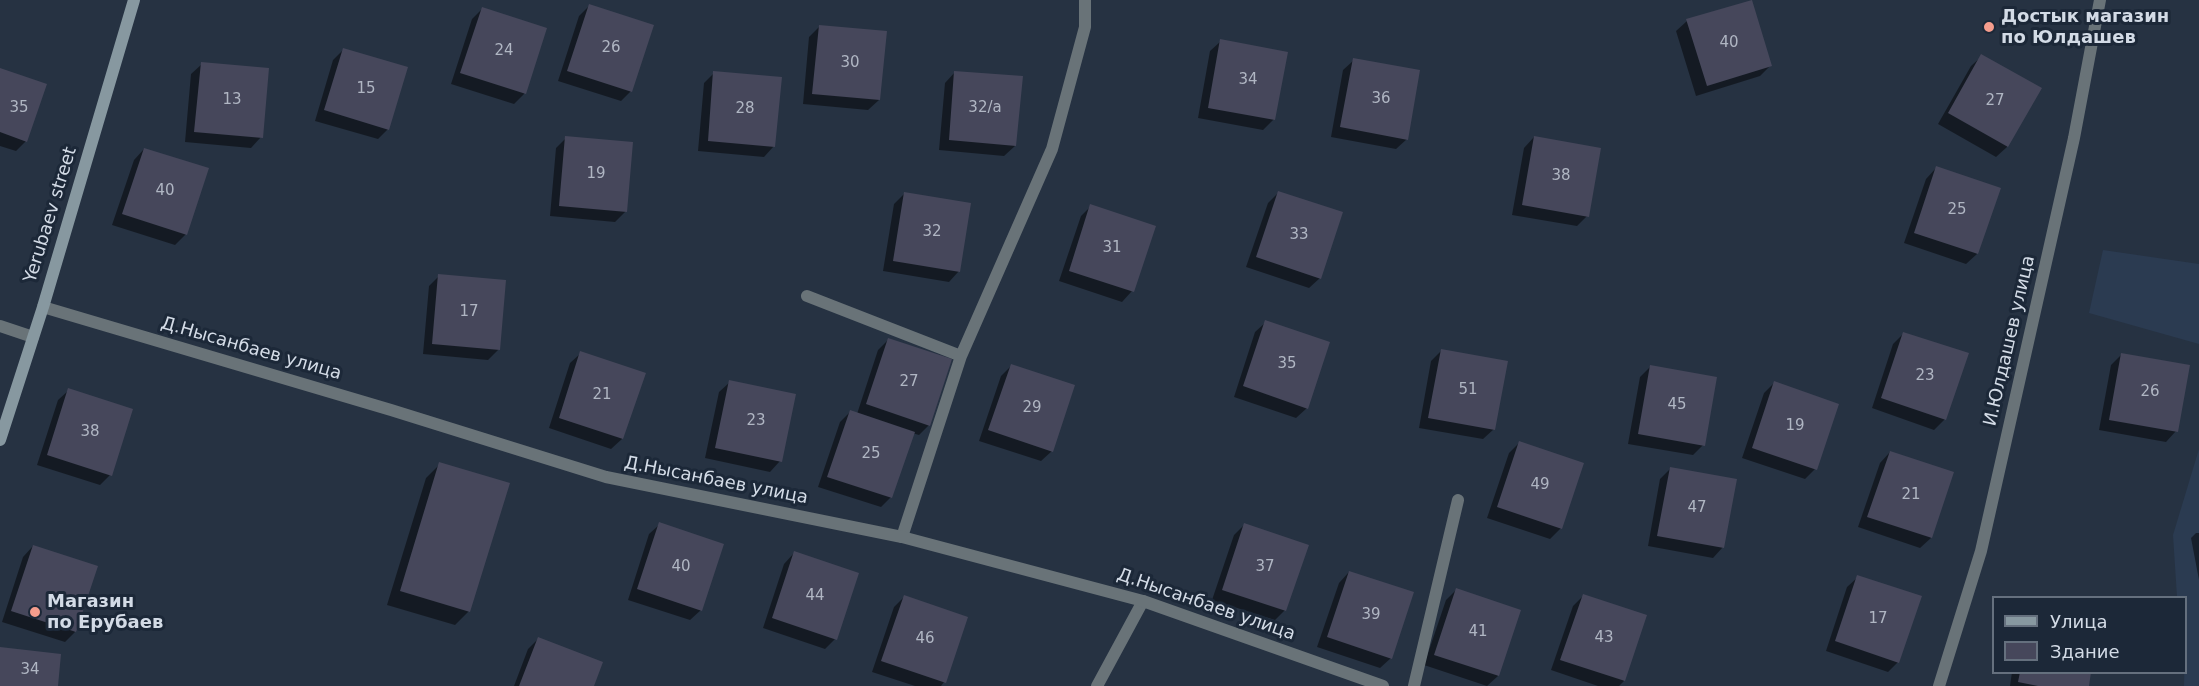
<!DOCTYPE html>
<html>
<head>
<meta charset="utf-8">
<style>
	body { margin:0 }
	#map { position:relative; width:2199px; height:686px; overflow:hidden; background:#263242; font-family:"DejaVu Sans",sans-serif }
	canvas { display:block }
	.legend { position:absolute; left:1992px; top:596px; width:195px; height:78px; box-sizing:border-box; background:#1c2838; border:2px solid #65707e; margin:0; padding:8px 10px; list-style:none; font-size:18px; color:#d3dbe6 }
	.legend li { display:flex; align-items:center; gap:12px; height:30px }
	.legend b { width:30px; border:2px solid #65707e }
</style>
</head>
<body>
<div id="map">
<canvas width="2199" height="686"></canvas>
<ul class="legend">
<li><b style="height:8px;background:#8798a0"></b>Улица</li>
<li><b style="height:16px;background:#46475b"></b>Здание</li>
</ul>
</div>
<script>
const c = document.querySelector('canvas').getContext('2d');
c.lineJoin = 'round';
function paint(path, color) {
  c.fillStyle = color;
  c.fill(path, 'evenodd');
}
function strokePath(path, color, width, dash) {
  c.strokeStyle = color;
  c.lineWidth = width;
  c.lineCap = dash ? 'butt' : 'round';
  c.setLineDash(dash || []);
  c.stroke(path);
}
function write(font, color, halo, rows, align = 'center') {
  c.font = font + ' "DejaVu Sans",sans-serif';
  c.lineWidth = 6;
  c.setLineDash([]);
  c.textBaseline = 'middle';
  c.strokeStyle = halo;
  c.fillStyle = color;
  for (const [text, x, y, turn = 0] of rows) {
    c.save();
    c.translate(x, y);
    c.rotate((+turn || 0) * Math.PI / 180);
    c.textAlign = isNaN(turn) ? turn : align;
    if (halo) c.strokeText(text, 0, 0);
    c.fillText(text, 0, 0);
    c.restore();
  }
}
paint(new Path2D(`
	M2103,250L2199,264V344L2089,313Z
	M2199,449V686H2184L2186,598L2177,597L2173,535Z`), '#2b3b51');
paint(new Path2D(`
	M589,6L631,91L621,101L558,81L579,16Z
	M483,8L545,29L524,94L514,104L451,84L472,19Z
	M1687,21L1770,66L1760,76L1696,96L1676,31Z
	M819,27L879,100L868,110L803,104L809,37Z
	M1221,41L1274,119L1263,130L1198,118L1210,51Z
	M344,49L388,129L378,139L315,121L333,60Z
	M1982,56L2040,89L2007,147L1996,157L1938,124L1971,66Z
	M1354,60L1407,139L1396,149L1331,137L1343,70Z
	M202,64L261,137L251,148L185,142L191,74Z
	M0,69L26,141L16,151L0,146Z
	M955,72L1015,146L1004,156L939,150L945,83Z
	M714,73L774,146L764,157L698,151L704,83Z
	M1534,137L1587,216L1577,226L1512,215L1524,148Z
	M566,138L626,211L615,222L550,216L556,148Z
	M144,149L186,234L175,245L112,225L134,160Z
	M1936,168L1977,254L1966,264L1904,243L1926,179Z
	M1279,192L1320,278L1309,288L1246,267L1268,203Z
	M905,193L959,271L949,282L883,271L894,204Z
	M1091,206L1132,291L1122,302L1059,281L1081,216Z
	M439,276L499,349L488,360L423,354L429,286Z
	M1266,322L1307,408L1296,418L1234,397L1255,332Z
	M1904,333L1945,419L1934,430L1872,408L1893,344Z
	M888,340L929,425L919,435L912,433L891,497L881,507L818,487L840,422L850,412L857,414L878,350Z
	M1441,351L1494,429L1483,439L1419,428L1431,361Z
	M581,353L644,374L622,439L611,449L549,428L570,363Z
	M2122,354L2176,431L2166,442L2099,430L2111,365Z
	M1011,366L1052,451L1041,461L979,441L1001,376Z
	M1651,366L1703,445L1693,455L1628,444L1640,377Z
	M730,382L780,461L770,472L705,458L719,392Z
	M1774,383L1815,469L1805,479L1742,458L1764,393Z
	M69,390L110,475L100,485L37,465L58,400Z
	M1520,442L1561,528L1550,539L1487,518L1509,453Z
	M1890,452L1931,538L1920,548L1858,527L1880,463Z
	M440,464L469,611L455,625L387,605L426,478Z
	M1670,469L1723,547L1713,558L1648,546L1660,479Z
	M660,524L701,610L690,620L628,600L649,534Z
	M1244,525L1285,610L1275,620L1212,600L1234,535Z
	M2196,533H2199V580L2191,538Z
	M33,546L75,632L65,642L2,622L23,557Z
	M794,553L835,639L825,649L763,628L784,564Z
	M1349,572L1391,658L1380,668L1317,647L1339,583Z
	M1858,577L1898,662L1888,672L1826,651L1847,587Z
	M1456,590L1498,676L1487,686L1424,665L1446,600Z
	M1583,596L1624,681L1619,686H1598L1551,670L1573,606Z
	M904,597L944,682L941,686H915L872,672L894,607Z
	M538,639L592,686H514L528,649Z
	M2012,672H2090L2087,686H2010Z`), '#0007');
paint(new Path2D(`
	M1752,0L1772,66L1707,86L1686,19Z
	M589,4L654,25L632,92L567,71Z
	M482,7L547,28L526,94L460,73Z
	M819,25L887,31L880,100L812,94Z
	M1220,39L1288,52L1275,120L1208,108Z
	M343,48L408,67L389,130L324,110Z
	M1981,54L2042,88L2008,147L1948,113Z
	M1353,58L1420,70L1408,140L1340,127Z
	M201,62L269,68L263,138L194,132Z
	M0,68L47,84L27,142L0,132Z
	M713,71L782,77L775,147L708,141Z
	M954,71L1023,76L1016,146L949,140Z
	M565,136L633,142L627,212L559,206Z
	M1534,136L1601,148L1589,217L1522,205Z
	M144,148L209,168L187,235L122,214Z
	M1936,166L2001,188L1978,254L1914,233Z
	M1278,191L1343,212L1321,279L1256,257Z
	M904,192L971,203L960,272L893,261Z
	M1090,204L1156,226L1134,292L1069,271Z
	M438,274L506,280L500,350L432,344Z
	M1265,320L1330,342L1308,409L1243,386Z
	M1903,332L1969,353L1946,420L1881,398Z
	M888,338L952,359L930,426L866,404Z
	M1441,349L1508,361L1495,430L1428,418Z
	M580,351L646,373L623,439L559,418Z
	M2121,353L2190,365L2178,432L2109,420Z
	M1011,364L1075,385L1053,452L988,430Z
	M1650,365L1717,377L1705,446L1638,434Z
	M729,380L796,394L782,462L715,448Z
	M1774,381L1839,404L1817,470L1752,448Z
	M68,388L133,409L112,476L47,455Z
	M850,410L915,432L892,498L827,477Z
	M1519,441L1584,463L1562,529L1497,507Z
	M1890,451L1954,472L1932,538L1867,517Z
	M439,462L510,483L470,612L400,591Z
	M1670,467L1737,479L1724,548L1657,536Z
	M659,522L724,544L702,611L637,589Z
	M1244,523L1309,545L1286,611L1222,590Z
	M33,545L98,566L76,632L11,611Z
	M794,551L859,573L837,640L772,618Z
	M1349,571L1414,592L1392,659L1327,637Z
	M1857,575L1922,596L1899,663L1835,641Z
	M1456,588L1521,610L1499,676L1434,655Z
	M1583,594L1647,615L1625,681L1560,660Z
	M904,595L968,617L946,683L881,661Z
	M538,637L603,662L594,686H519Z
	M0,647L61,654L58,686H0Z
	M2020,672H2091L2089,686H2038L2018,682Z`), '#46475b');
strokePath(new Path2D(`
	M807,296L961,356
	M902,537L961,356L1052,149L1085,27V0
	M1097,686L1143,601
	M1414,686L1458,500`), '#697378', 12);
strokePath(new Path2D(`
	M43,307L391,410L606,477L902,537L1143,601L1383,686
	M0,326L33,337
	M1939,686L1981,551L2074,138L2100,0`), '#697378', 12);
strokePath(new Path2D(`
	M0,440L43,307L134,0`), '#8798a0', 12);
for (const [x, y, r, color] of [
	[1989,27,6,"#f59d8d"],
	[35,612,6,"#f59d8d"]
]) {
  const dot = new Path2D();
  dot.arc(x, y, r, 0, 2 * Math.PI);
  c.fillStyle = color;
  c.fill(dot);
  strokePath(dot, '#1c2838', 2);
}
write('15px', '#b0b6c3', null, [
	["40",1729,43],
	["26",611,48],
	["24",504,51],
	["30",850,63],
	["34",1248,80],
	["15",366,89],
	["36",1381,99],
	["13",232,100],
	["27",1995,101],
	["35",19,108],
	["32/a",985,108],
	["28",745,109],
	["19",596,174],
	["38",1561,176],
	["40",165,191],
	["25",1957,210],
	["32",932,232],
	["33",1299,235],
	["31",1112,248],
	["17",469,312],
	["35",1287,364],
	["23",1925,376],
	["27",909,382],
	["51",1468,390],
	["26",2150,392],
	["21",602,395],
	["45",1677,405],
	["29",1032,408],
	["23",756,421],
	["19",1795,426],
	["38",90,432],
	["25",871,454],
	["49",1540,485],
	["21",1911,495],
	["47",1697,508],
	["40",681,567],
	["37",1265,567],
	["44",815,596],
	["39",1371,615],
	["17",1878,619],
	["41",1478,632],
	["43",1604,638],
	["46",925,639],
	["34",30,670]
]);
write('bold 18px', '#d3dbe6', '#1c2838', [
	["Достык магазин",2001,17],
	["по Юлдашев",2001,38],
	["Магазин",47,602],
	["по Ерубаев",47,623]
], 'left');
write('18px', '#d3dbe6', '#1c2838', [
	["Yerubaev street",51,215,-73],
	["И.Юлдашев улица",2010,341,-77],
	["Д.Нысанбаев улица",251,349,16],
	["Д.Нысанбаев улица",716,481,11],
	["Д.Нысанбаев улица",1206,605,19]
]);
</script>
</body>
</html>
